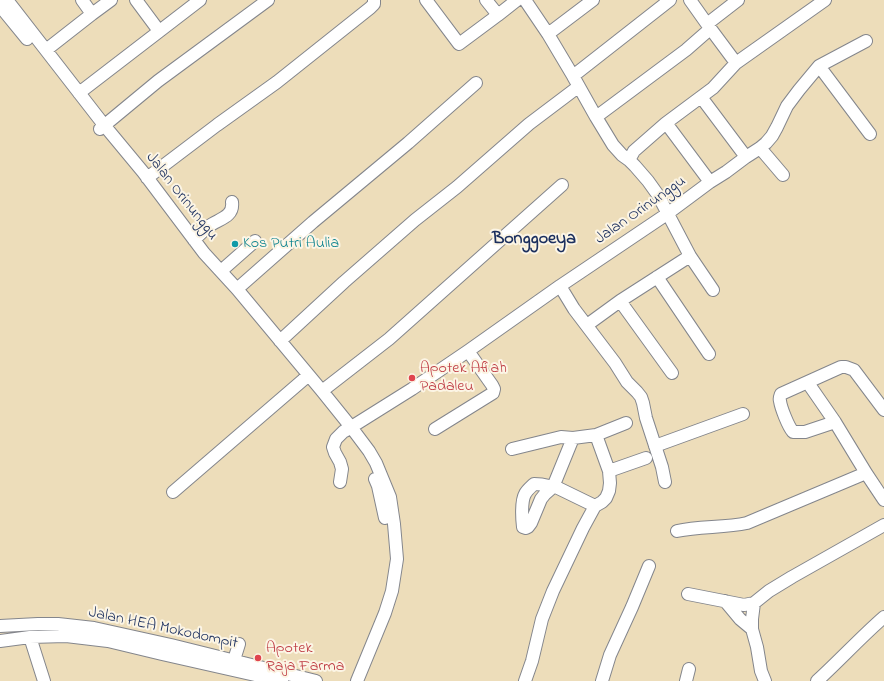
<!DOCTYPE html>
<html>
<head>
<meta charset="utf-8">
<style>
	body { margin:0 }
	canvas { display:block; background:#edddba }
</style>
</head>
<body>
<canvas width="884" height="681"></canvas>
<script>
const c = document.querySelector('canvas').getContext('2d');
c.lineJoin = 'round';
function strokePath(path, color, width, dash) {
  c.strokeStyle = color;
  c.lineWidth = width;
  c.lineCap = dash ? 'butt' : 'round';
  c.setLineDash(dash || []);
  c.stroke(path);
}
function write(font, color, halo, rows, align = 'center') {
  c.font = font + ' "Indie Flower",sans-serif';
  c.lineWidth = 4;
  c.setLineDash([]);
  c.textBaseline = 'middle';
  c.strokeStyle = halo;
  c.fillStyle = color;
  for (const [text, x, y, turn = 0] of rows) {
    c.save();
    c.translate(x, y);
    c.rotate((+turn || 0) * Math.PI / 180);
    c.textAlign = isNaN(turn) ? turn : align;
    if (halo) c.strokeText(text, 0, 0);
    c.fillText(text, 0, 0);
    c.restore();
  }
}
const minor = new Path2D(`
	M7,0L104,125L143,172L204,253L237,289L322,391L351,427L369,451L376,463L390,497L394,524L397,559L392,591L385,613L357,681
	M136,0L159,31
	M426,0L459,44L498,15L517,0
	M486,0L498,15
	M525,0L548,34L573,76L596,117L613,145L622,155L629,160L635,166L648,181L658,195L690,256
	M690,0L707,24L736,63
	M0,6L27,39
	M92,14L111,0
	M707,24L738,0
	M548,34L593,0
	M46,50L92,14L82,0
	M819,66L870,134
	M573,76L670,0
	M79,93L200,0
	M701,97L746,157
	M596,117L686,50L710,29
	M666,123L710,182
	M100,129L158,81L268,0
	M760,148L783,175
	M629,160L634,151L666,123L713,88L736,63L825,0
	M147,178L217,125L277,82L370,8L374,4V0
	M194,240C199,235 204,230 209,226C219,219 234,217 232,202
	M221,271L255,241
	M657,277L709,354
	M560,286L574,309L615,363L627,382L637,392L641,397L643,403L646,418L662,467L665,482
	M237,289L313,222L408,143L476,83
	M620,301L672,373
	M587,325L620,301L690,256L713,290
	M280,341L344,282L415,220L457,187L529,124L578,87
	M808,383L835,422L866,473L884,500
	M322,391L389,339L562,185
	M835,422L805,432H793C788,426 781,408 780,401C779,398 780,397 781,394L841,367H846L854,370L884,410
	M435,429L493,393L494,389L492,385L468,351
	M345,431L412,389L468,351L560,286L667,214L710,182L726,172L746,157L760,148L766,143L772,136L777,127L787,106L799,90L819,66L866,41
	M655,446L743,414
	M512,449L561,437L573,438
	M609,471L646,458
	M375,479L378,486L385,518
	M340,482L342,469L340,462L335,453L333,447L336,439L344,431
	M173,492L303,380L308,375
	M595,506L558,488C548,486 544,484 534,484C531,487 527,490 525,494C521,501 522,519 523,527L526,528L528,527L531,523L541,499L545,494L553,487L573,438L596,435L626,423
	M677,531C700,526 724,528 747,523L866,473
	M688,594L744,605L754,603L769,591L792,577L884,525
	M725,601L740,619L752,629
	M754,603L752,619V629L757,647L761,671L765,681
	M0,626L38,624H58L94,628L171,645L316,681
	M30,637L44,681
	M0,641L30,637L66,636L108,641L162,654L282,681
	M234,660L239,644
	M525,681L532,661L542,619L553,591L583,528L595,506L602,502L606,498L609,491L610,483L609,471L596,435
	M602,681L610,655L632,607L649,566
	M686,681L689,669
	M817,681C840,660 861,637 884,617`);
strokePath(minor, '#84868c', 14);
strokePath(minor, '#fff', 12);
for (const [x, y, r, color] of [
	[235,244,4,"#0f9aa8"],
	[412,378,4,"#e0444e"],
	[258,658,4,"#e0444e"]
]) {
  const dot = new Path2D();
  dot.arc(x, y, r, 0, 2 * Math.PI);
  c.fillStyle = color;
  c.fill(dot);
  strokePath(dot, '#fcf5e5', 1.5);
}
write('16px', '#1b2f5e', '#fcf5e5', [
	["Jalan Orinunggu",181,197,52],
	["Jalan Orinunggu",641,211,-35],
	["Jalan HEA Mokodompit",163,629,12]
]);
write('16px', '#0d838f', '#fcf5e5', [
	["Kos Putri Aulia",243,244]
], 'left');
write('16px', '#be3a42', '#fcf5e5', [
	["Apotek Afiah",420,369],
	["Padaleu",420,387],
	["Apotek",266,649],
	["Raja Farma",266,667]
], 'left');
write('bold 18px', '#1b2f5e', '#fcf5e5', [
	["Bonggoeya",534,240]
]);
</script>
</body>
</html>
